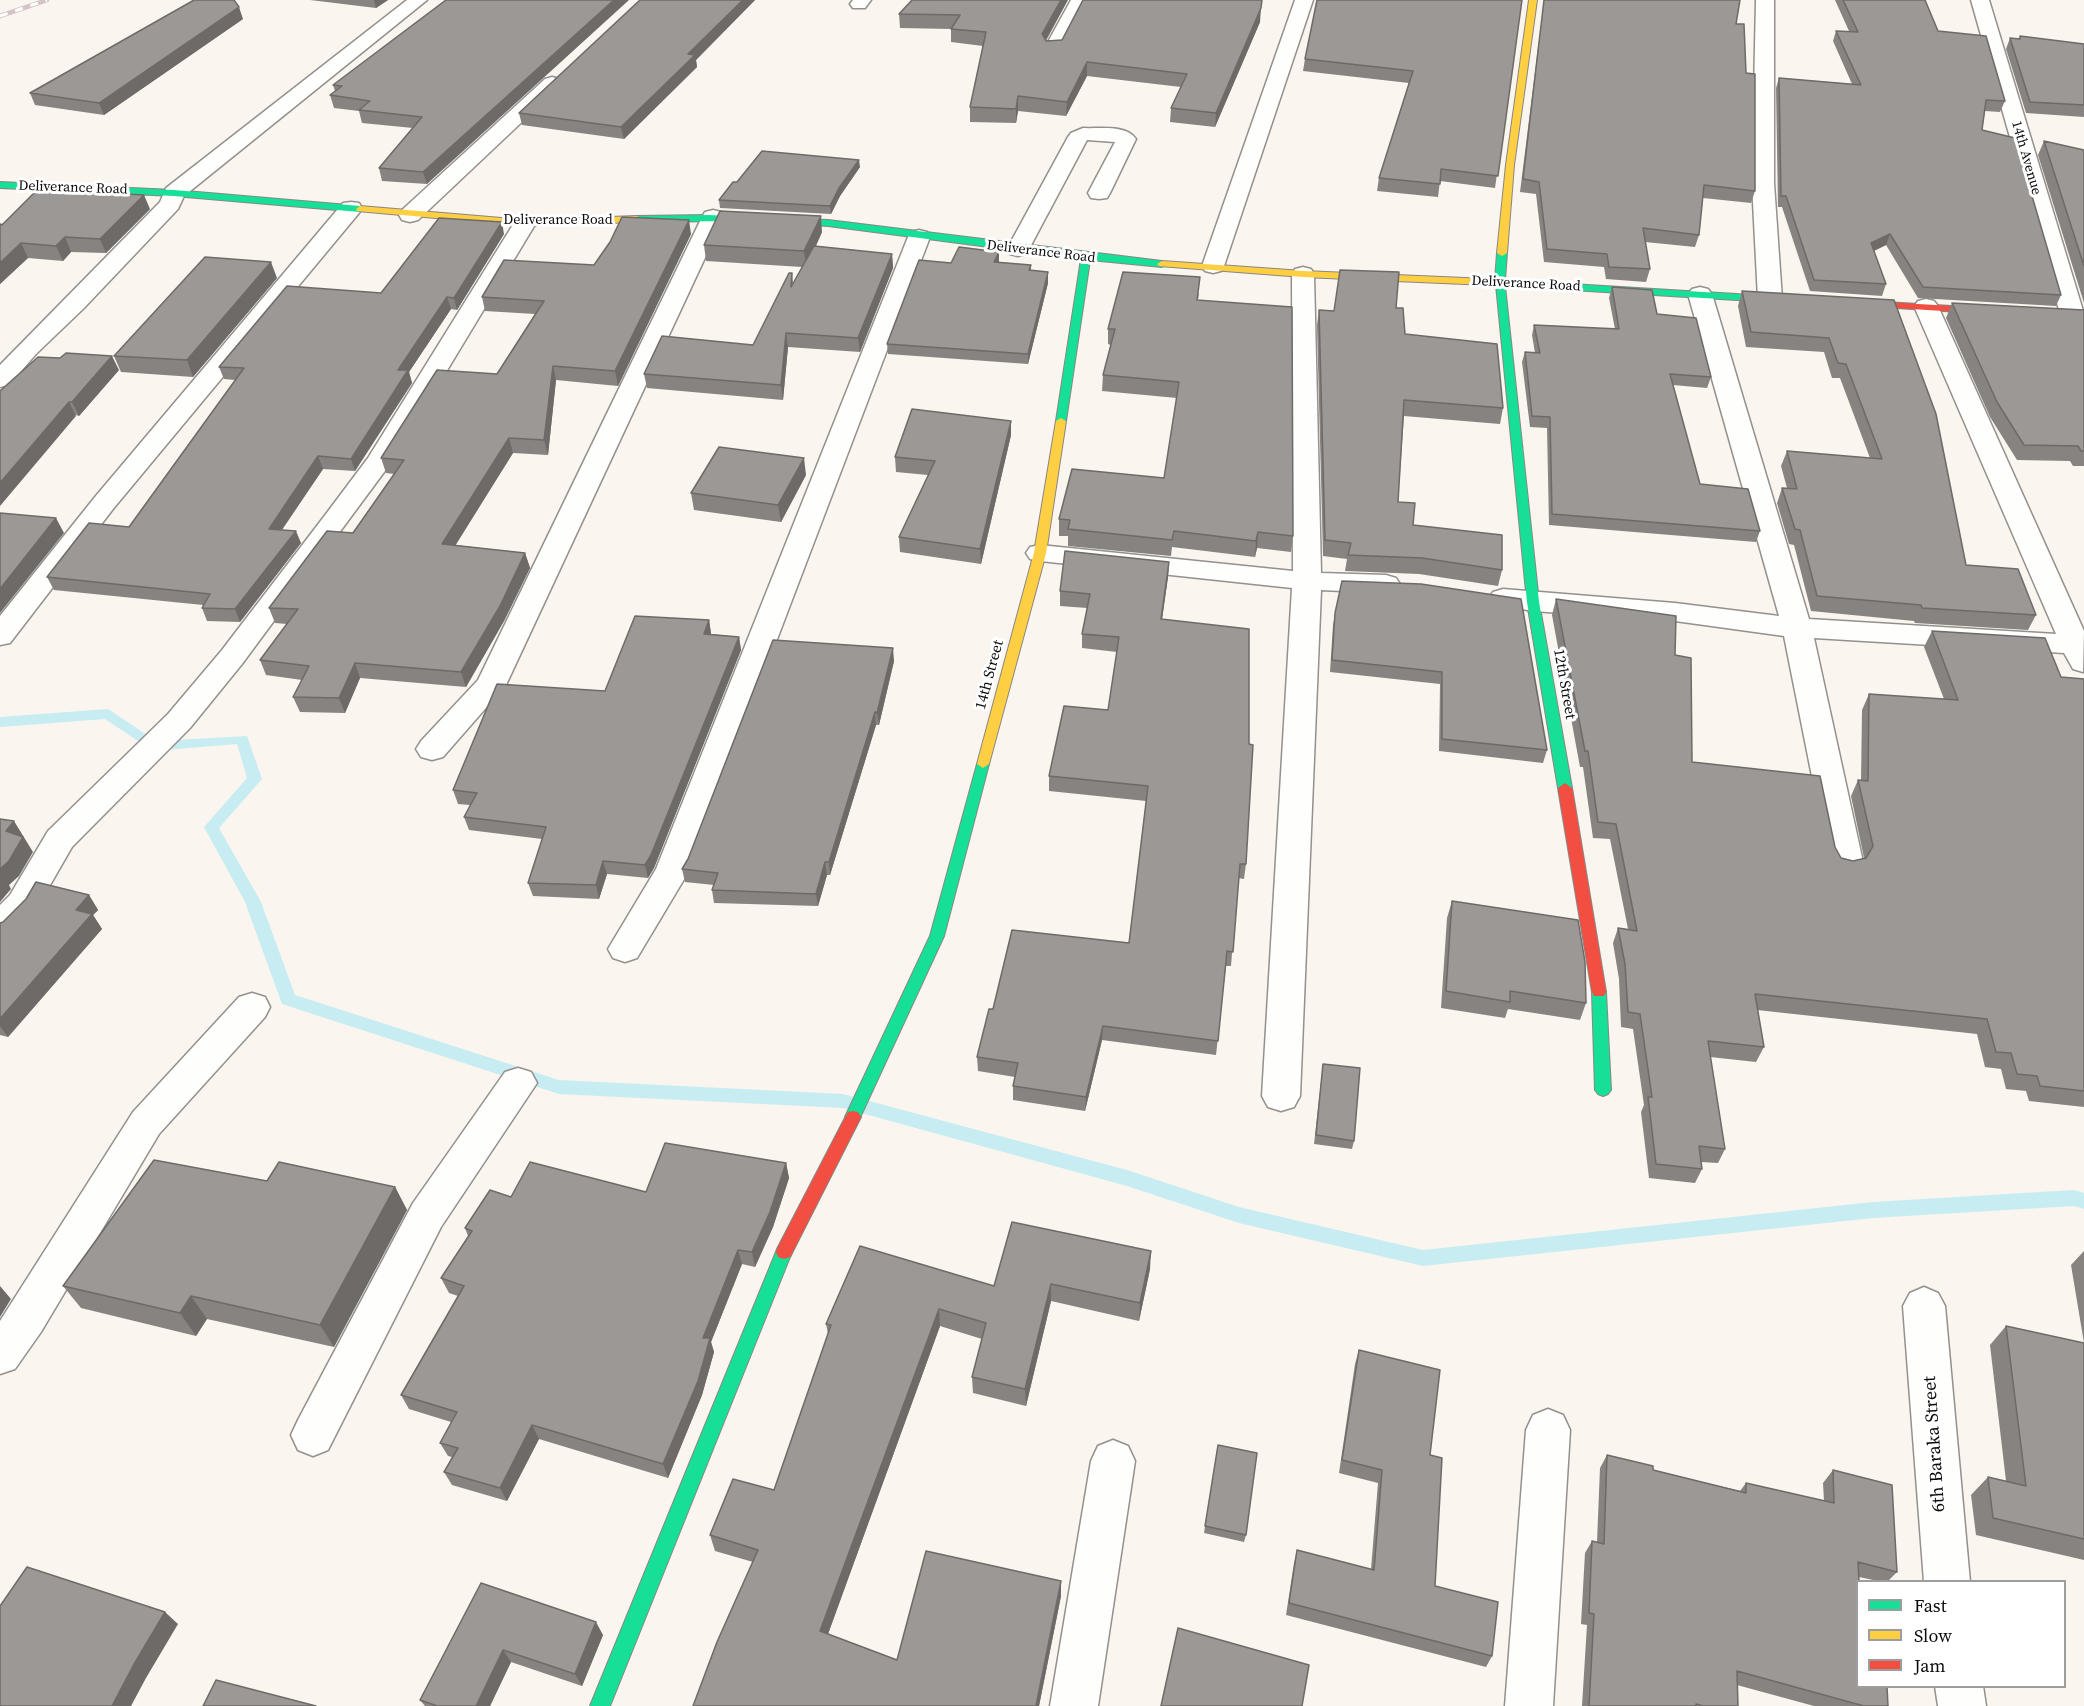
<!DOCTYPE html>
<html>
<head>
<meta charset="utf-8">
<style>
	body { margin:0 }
	#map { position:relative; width:2084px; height:1706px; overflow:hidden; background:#faf5ee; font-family:"Source Serif 4",serif }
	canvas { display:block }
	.legend { position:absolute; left:1856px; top:1580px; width:210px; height:108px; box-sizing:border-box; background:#fff; border:2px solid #9d9d9d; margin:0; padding:8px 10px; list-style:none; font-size:18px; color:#0b0b0b }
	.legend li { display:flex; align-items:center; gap:12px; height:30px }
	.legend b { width:30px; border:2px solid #9d9d9d }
</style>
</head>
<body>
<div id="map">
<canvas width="2084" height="1706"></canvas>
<ul class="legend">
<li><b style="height:8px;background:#16e098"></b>Fast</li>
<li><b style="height:8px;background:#ffcf43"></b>Slow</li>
<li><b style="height:8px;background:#f24e42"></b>Jam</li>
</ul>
</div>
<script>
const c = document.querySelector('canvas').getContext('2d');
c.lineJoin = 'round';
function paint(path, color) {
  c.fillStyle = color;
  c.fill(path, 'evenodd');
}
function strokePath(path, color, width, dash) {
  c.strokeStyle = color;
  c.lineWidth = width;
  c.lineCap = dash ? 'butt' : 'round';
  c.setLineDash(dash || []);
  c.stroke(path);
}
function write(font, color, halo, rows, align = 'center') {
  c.font = font + ' "Source Serif 4",serif';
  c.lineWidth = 6;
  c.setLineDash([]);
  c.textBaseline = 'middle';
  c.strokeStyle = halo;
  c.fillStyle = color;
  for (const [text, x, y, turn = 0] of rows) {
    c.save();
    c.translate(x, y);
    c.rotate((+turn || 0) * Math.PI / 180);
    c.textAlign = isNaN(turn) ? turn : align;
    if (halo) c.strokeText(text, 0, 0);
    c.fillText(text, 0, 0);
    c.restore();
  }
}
paint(new Path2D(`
	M108,709L156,741L247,736L262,779L219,828L261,902L295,995L559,1080L843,1094L1127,1170L1239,1207L1423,1250L1873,1202L2074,1190L2084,1193V1209L2074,1206L1873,1218L1423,1266L1239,1223L1127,1186L843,1108L559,1094L282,1004L245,902L204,827L247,778L237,744L153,751L105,719L0,727V717Z`), '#c7edf2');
const street = new Path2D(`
	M407,0H427L184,196L178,209L84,308L36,354L9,385L0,387V365L160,202L166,188Z
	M853,0H871L865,8H853L850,4Z
	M1071,0H1089L1060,53H1046L1044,49Z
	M1295,0H1313L1224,266L1221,271L1213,273L1205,271L1202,266Z
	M1756,0H1774V183L1782,299L1778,304L1770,306L1762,304L1758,299L1752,183Z
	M1971,0H1989L2084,314L2081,322L2073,324L2065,322L2061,317Z
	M552,77L559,79L562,83L559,87L418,220L410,222L402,220L399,215L402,210L545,79Z
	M1083,128C1099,129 1126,124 1136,139L1110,193L1107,198L1099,199L1091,198L1088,193L1115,142L1087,140L1029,249L1026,254L1018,256L1010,254L1007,249L1068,137L1071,133Z
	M351,202L359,203L362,208L359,213L113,509L10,643L0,645V616L95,497L343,203Z
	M713,210L721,212L724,217L506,685L443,757L432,760L421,757L416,749L421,741L478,680L702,217L705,212Z
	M525,216L533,218L536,223L393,460L242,664L190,728L72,847L34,913L12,936L0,940V905L10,895L48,831L168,714L222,650L326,514L368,458L514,223L517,218Z
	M919,230L927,232L930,237L689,871L637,958L625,962L613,958L608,949L656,869L908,237L911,232Z
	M1303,267L1311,269L1314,274L1321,573L1386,575L1396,578L1400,584L1396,590L1386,593L1321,590L1300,1096L1294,1107L1281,1111L1268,1107L1262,1096L1292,588L1040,561L1030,559L1026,553L1030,547L1040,545L1293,571L1292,274L1295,269Z
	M1700,287L1708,289L1712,294L1809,619L2056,634L1914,306L1918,301L1926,299L1934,301L1938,306L2084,631L2083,672L2073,669L2064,653L1814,638L1863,862L1858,871L1846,874L1834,871L1829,862L1784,636L1675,621L1533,611L1493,604L1489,598L1493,592L1503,589L1675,603L1779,616L1688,294L1692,289Z
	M252,993L265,997L270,1007L265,1017L159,1134L41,1332L15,1369L0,1374V1321L133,1112L239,997Z
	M518,1068L531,1072L537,1083L441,1227L328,1450L313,1456L298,1450L291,1435L298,1420L413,1203L505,1072Z
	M1924,1287L1938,1293L1945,1306L1970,1582H1924L1903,1306L1910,1293Z
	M1548,1409L1563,1415L1570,1430L1553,1706H1505L1526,1430L1533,1415Z
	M1113,1440L1128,1446L1135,1461L1098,1706H1050L1091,1461L1098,1446Z
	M1935,1686H1983L1986,1706H1938Z`);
const fast = new Path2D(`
	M0,182L174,190L360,206L364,209L360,212L174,196L0,188Z
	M708,215L828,220L1162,261L1167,264L1162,267L1090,260L1066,421L1061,424L1056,421L1081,259L828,226L732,221L637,222L633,219L637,216Z
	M1502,250L1507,253L1505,280L1786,297L1791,300L1786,303L1505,286L1539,602L1572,788L1565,793L1558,788L1527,602L1496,285L1483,282L1488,279L1495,280L1497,253Z
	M983,760L989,764L944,936L858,1122L853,1123L848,1122L845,1117L930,936L977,764Z
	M1599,986L1604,988L1606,992L1611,1090L1608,1094L1603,1096L1598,1094L1595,1090L1592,992L1594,988Z
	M784,1245L790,1247L792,1252L610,1706H590L776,1252L778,1247Z`);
const slow = new Path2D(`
	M1529,0H1537L1514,165L1507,253L1502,256L1497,253L1506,165Z
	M360,206L525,220L637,216L641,219L637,222L525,226L357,211L356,209Z
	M1162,261L1303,271L1488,279L1493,282L1488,285L1303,277L1159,266L1157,264Z
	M1061,418L1066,421L1046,553L989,764L983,768L977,764L1034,553L1056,421Z`);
const jam = new Path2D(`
	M1852,300L2084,314V320L1849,305L1847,303Z
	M1565,783L1572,788L1606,992L1604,996H1594L1592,992L1558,788Z
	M853,1111L858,1112L861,1117L790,1257L784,1259L778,1257L776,1252L778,1247L848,1112Z`);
strokePath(street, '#93908d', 3);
strokePath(fast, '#898784', 2);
strokePath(slow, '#898784', 2);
strokePath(jam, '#898784', 2);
paint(street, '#fefefc');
paint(fast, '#16e098');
paint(slow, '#ffcf43');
paint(jam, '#f24e42');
const rail = new Path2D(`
	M0,16L47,0`);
strokePath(rail, '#d5c4c7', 4.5);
strokePath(rail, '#fff', 3, [8]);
paint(new Path2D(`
	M310,0H388L376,8Z
	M446,0L427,184L382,181L379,168L413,128L362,123L359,111L334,108L330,95L335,91L333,85Z
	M640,0H755L696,60L697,67L624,139L522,125L519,113Z
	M912,0L1046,41L1260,22L1215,127L1170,122L1171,108L1181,87L1087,76L1066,116L1018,111L1016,123L970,122V107L983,46L951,42V29L900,28L899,14Z
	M1522,0L1495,188L1440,181L1438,197L1377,191L1379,178L1409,83L1303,71L1305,59Z
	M1544,0H1740L1736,24L1746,73L1755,191L1751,203L1703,198L1699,235L1695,247L1645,242L1650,269L1646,282L1606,279L1604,267L1544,262L1536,194L1520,192Z
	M1835,0H1925L1938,31L2005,101L2000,112L1985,111L1982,130L2061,295L2056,306L1918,298L1886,245L1874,251L1886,284L1882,296L1810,291L1782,207H1778L1776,88L1779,78L1852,84L1833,41L1836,31H1849Z
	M243,19L104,115L35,105L30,93Z
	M2020,36L2084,44V117L2026,113L2006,49L2010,38L2019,39Z
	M2044,141L2084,150V303L2038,155Z
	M860,167L840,196L831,214L720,208L719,200L737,182Z
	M150,209L106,253L71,252L63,261L28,258L0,284V224Z
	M822,232L816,246L892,254L893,268L860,352L788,347L783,400L647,388L644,374L753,345L792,273L793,283L802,267L706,261L704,245Z
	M504,234L457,310L451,309L409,372L412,383L355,471L323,469L282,530L301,543L240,622L207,621L202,608L203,605L54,590L47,577L129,527L235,380L224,379L219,367L381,293Z
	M691,234L618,386L556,380L548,455L513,453L455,545L525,553L530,568L504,621L466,687L360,678L345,713L300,712L293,697L302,680L266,675L260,660L287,624L275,623L269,608L353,533L394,474L386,473L381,458L497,374L535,314L485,311L482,297L594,265Z
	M999,262L1031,265V270L1048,272V283L1028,364L888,354L887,344L951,263Z
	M277,278L193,377L121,372L114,356Z
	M1612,287L1657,314L1711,377L1707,388L1673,385L1700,484L1760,531L1756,542L1549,525L1547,428L1530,427L1522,362L1525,352L1535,353L1532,335L1534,325L1615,329L1609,298Z
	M1742,291L1894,300L1966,565L2036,615L2028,630L1915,623L1914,621L1811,611L1794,545L1789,544L1777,503L1782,488H1787L1781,466L1787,451L1870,458L1840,378H1832L1824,352L1746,347L1738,306Z
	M1199,293L1198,300L1293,536L1291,552L1257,548L1255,557L1172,547L1171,556L1068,546V536H1059V519L1164,478L1177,398L1102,391L1103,375L1111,345L1108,344V329Z
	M1952,303L2084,310V466H2073L2070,461L2017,460L1990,417L1946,318Z
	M1396,308L1405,334L1503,408L1500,424L1404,416L1398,502L1413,525L1502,570L1498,586L1419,574L1345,571L1347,559L1323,556L1317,325L1319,310L1334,311Z
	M119,370L79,416L0,391Z
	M1011,435L981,564L900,552L899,537L928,475L896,472L895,457Z
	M806,475L781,522L694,510L691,493Z
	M1169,562L1168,577L1162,619L1246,864L1244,879L1238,878L1231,966H1226L1216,1055L1102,1040L1085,1111L1013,1100V1086L1015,1077L978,1071L977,1057L993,1009L1129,943L1146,801L1049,791V776L1108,710L1117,652L1082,648V634L1087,608L1060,606V591Z
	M1342,581L1547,750L1543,763L1439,751L1440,684L1330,672L1333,625Z
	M1556,599L1675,655L1692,762L1835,847L1841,858L1853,861L1864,858L1851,796L1858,780L1861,781L1862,710L1869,694L1944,699L1924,647L1932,631L2061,677L2084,679V1107L2029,1101L2026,1091L2006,1089L2001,1069L1985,1067L1977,1034L1757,1010L1764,1047L1756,1062L1710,1057L1725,1149L1718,1163L1701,1162L1702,1169L1695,1183L1649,1178L1641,1112L1644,1105L1633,1029L1621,1027L1619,979L1613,943L1618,928L1628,929L1610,839L1593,838L1583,767H1580L1552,615Z
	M709,620L711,634L739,637L741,650L654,868L648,878L607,874L599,899L533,896L528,883L542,839L469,830L464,817L470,805L458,804L453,790L605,691Z
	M894,661L879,725H876L830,875H827L818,906L714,903L712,890L714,885L685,882L682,869Z
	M89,895L98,910L93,915L102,929L8,1037L0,1035V923Z
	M1452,901L1586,1003L1580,1020L1508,1009L1505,1018L1441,1008L1447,918Z
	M1323,1064L1354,1141L1352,1149L1314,1144Z
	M786,1163L789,1178L773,1227L755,1267L742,1264L711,1342L714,1352L702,1395L668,1478L539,1439L507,1501L452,1485L444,1472L452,1457L448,1456L440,1443L451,1422L409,1409L401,1395L458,1296L449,1293L441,1278L468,1236L465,1228L511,1197L646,1192Z
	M267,1181L395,1187L407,1210L334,1347L207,1319L196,1336L81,1308L63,1286Z
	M2084,1251V1343L2071,1265Z
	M1150,1269L1139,1321L1051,1301L1026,1406L973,1393L972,1377L982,1339L940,1326L828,1634L897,1660L1061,1581V1596L1039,1706H693L753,1562L715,1551L710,1535L774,1490L828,1334L826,1324L994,1286Z
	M2006,1326L2084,1343V1560L1976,1535L1971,1495L1988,1477L2006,1481L1990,1345Z
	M1359,1350L1430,1455L1435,1586L1492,1656L1486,1667L1286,1615L1294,1563L1297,1550L1371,1569L1378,1483L1339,1473L1355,1364Z
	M1218,1445L1246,1535L1244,1542L1204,1533Z
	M1607,1455L1653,1470L1740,1491L1746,1483L1824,1501L1823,1483L1833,1470L1897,1572L1888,1581H1878L1859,1577L1857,1686L1888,1706H1814L1737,1685L1738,1706H1582L1587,1625L1581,1624L1585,1553L1592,1541L1597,1542L1600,1468Z
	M481,1583L603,1635L582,1686L511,1662L490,1706H425L420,1700Z`), '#868380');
paint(new Path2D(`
	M374,0H388L376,8Z
	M614,0H629L427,184L423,172Z
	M743,0H755L696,60L697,67L624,139L621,127L688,54Z
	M1061,0H1068L1042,48V34Z
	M239,7L243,19L104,115L99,103Z
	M1261,8L1260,22L1215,127L1216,113Z
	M1087,62V76L1066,116L1067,102Z
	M1018,96V111L1016,123V109Z
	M859,160L860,167L840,196L831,214L830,206L839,188Z
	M144,195L150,209L106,253L100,239Z
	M821,216L822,232L806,267L804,251Z
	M689,220L691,234L618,386L615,371Z
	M502,222L504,234L457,310L454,298Z
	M1890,234L1886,245L1867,254L1871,243Z
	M65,237L71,252L63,261L56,246Z
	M21,243L28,258L0,284V263Z
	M999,252V262H994Z
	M892,254L893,268L860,352L858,338Z
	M271,262L277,278L193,377L187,360Z
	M1048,272V283L1028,364V354Z
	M447,297L451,309L409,372L412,383L355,471L351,459L398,370Z
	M786,333L788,347L783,400L781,385Z
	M112,356L119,370L79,416L72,402Z
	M553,366L556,380L548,455L544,440Z
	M69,402L76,416L0,506V483Z
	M1011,421V435L981,564L980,549Z
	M509,438L513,453L447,559L442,544Z
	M318,456L323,469L274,541L269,529Z
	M804,458L806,475L781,522L778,505Z
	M56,518L64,533L0,613V589Z
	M296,531L301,543L240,622L235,609Z
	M1258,532L1257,548L1255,557L1256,541Z
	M525,553L530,568L504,621L466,687L461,672Z
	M1169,562L1168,577L1160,634L1161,619Z
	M709,620L711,633L707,647L704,634Z
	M739,637L741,650L654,868L648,878L645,865Z
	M893,648L894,661L879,725L877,713Z
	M355,663L360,678L345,713L339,698Z
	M875,712L876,725L830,875L829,862Z
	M14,821L33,852L19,876L9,885L11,889L0,902V869L6,831Z
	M603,861L607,874L599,899L596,885Z
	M825,862L827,875L818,906L816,894Z
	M89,895L98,910L93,915L102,929L8,1037L0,1026V1019L76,910Z
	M1103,1026L1102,1040L1085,1111L1086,1097Z
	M786,1163L789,1178L773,1227L755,1267L752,1252Z
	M395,1187L407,1210L334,1347L320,1325Z
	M738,1250L742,1264L711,1342L714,1352L702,1395L668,1478L663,1464L703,1338Z
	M1151,1251L1150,1269L1139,1321L1140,1303Z
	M1051,1284V1301L1026,1406L1025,1389Z
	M0,1286L11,1299L0,1317Z
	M191,1296L207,1319L196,1336L180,1313Z
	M939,1309L940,1326L824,1645L820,1631Z
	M532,1425L539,1439L507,1501L500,1488Z
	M1061,1581V1596L1039,1706H1036Z
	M165,1612L178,1624L146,1678L131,1706H112L133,1666Z
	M596,1622L603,1635L582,1686L575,1674Z
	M503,1650L511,1662L490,1706H476Z`), '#6d6a68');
const building = new Path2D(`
	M194,0H234L239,7L99,103L30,93Z
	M446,0H614L423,172L379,168L422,117L359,110L370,101L330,95L342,86L333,85Z
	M640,0H743L688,54L695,55L621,127L519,113Z
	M912,0H1061L1042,34L1046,41L1062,40L1083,0H1262L1261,8L1216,113L1171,108L1187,74L1087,62L1067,102L1018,96L1016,109L970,107L986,32L951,29L960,15L899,14Z
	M1317,0H1522L1498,176L1441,169L1440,184L1379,178L1413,71L1305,59Z
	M1544,0H1740L1736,24H1744L1746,73L1755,74V191L1704,185L1699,235L1643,228L1650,269L1609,267L1607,254L1547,249L1539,182L1523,179Z
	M1843,0H1925L1938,31L1986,36L2005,101L1986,100L1982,130L2015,138L2061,295L1923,287L1890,234L1871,243L1886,284L1814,280L1786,196H1781L1779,78L1861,85L1836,31L1858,32Z
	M2020,36L2084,44V105L2030,102L2010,38L2020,39Z
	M2044,141L2084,150V266Z
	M762,151L859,160L839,188L830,206L719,200L733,182H737Z
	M38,189L144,195L100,239L65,237L56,246L21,243L0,263V224L2,225Z
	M720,211L821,216L804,251L704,245Z
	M622,217L689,220L615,371L553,366L544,440L509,438L442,544L525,553L500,606L461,672L355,663L339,698L293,697L309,666L260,660L298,609L269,608L327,531L353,533L404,460L381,458L437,370L497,374L544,301L482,297L504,260L594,265L610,242Z
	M439,218L502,222L454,298L447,297L398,370H408L351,459L318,456L269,529L296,531L235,609L202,608L210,594L47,577L89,523L129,527L244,368L219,367L287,286L381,293Z
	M814,246L892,254L858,338L786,333L781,385L644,374L662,336L753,345L789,273H792L791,287Z
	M959,247L999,252L994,262L1031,265L1029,270L1048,272L1028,354L887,344L919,260L951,263Z
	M205,257L271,262L187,360L114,356Z
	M1340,270L1399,272L1396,308H1403L1405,334L1497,344L1503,408L1404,400L1398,502L1415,503L1413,525L1502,535V570L1422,558L1348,555L1351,543L1325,540L1319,310L1334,311Z
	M1123,272L1200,277L1197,300L1292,307L1293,536L1258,532L1256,541L1174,531L1172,540L1068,529L1070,520L1059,519L1072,469L1164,478L1179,382L1103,375L1115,329H1108Z
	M1612,287L1652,290L1657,314L1696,318L1711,377L1670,374L1700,484L1748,489L1760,531L1552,514L1550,417L1532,416L1525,352L1540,353L1534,325L1619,329Z
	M1742,291L1894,300L1936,414L1966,565L2018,569L2036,615L1922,608L1921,605L1817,596L1800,530L1795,529L1782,488L1797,489L1787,451L1882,459L1846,364L1838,363L1829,338L1751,332Z
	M1952,303L2084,310V451H2081L2078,446L2024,445L1997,402Z
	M66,353L112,356L72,402H69L0,483V391L38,357L60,358Z
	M912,409L1011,421L980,549L899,537L935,461L895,457Z
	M719,447L804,458L778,505L691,493Z
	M0,513L56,518L0,589Z
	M1065,551L1169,562L1161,619L1249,629V744L1253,745L1246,864H1240L1233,952L1227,951L1218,1041L1103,1026L1086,1097L1013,1086L1018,1063L977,1057L989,1009H993L1012,930L1129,943L1148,786L1049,776L1064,706L1108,710L1119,637L1082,634L1090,594L1060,591Z
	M1342,581L1421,584L1521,599L1547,750L1442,739V672L1332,660L1335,613Z
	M1556,599L1676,616L1675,655L1691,658L1692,762L1820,776L1835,847L1841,858L1853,861L1866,858L1873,846L1858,780L1868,781L1869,694L1958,700L1932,631L2045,638L2061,677L2084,679V1091L2040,1086L2037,1076L2017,1074L2011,1053L1996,1052L1987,1019L1755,994L1764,1047L1708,1041L1725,1149L1699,1146L1702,1169L1656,1164L1648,1097H1652L1640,1014L1628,1012L1625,964L1618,928L1637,931L1616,824L1598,822L1588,751H1585Z
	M635,616L709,620L704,634L739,637L651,855L645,865L603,861L596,885L528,883L546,827L464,817L477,793L453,790L497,684L605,691Z
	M773,640L893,648L877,713L875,712L829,862H825L816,894L712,890L718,873L682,869L688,859Z
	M0,819L14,821L6,831L23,837L9,861L0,869Z
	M36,882L89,895L76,910L92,914L0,1019V923L3,922L26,899Z
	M1452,901L1578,920L1585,962L1586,1003L1510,991V1002L1446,991Z
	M1323,1064L1360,1068L1354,1141L1316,1135Z
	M665,1143L786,1163L770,1212L752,1252L738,1250L703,1338H710L698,1381L663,1464L532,1425L500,1488L444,1472L458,1448L440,1443L457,1412L401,1395L464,1286L441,1278L472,1231L465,1228L490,1190L511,1197L530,1162L646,1192Z
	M154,1160L267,1181L279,1162L395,1187L320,1325L191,1296L180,1313L63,1286Z
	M1012,1222L1151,1251L1140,1303L1051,1284L1025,1389L972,1377L986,1323L939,1309L820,1631L897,1660L926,1551L1061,1581L1036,1706H693L717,1642L758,1550L710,1535L733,1479L774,1490L831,1325L826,1324L860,1246L994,1286Z
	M2006,1326L2084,1343V1539L1993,1518L1988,1477L2026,1486Z
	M1359,1350L1440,1370L1430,1455L1442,1458L1435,1586L1498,1602L1492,1656L1289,1603L1297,1550L1374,1570L1382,1470L1342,1460Z
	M1218,1445L1257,1453L1246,1535L1205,1526Z
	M1607,1455L1653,1466V1470L1746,1493V1483L1834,1503L1833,1470L1892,1485L1897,1572L1858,1562L1859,1581H1857V1686H1887L1888,1706H1864L1737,1671L1738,1706H1703L1696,1704V1706H1589L1594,1614L1589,1613L1592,1541L1604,1544Z
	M27,1567L165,1612L133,1666L112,1706H0V1606Z
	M481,1583L596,1622L575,1674L503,1650L476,1706H437L420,1700Z
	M1178,1628L1309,1665L1302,1706H1161Z
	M216,1680L316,1706H203Z`);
paint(building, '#9c9895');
strokePath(building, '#6d6a68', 1.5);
write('14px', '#0b0b0b', '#fff', [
	["14th Avenue",2026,158,74],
	["Deliverance Road",73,188,2],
	["Deliverance Road",558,220],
	["Deliverance Road",1041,252,7],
	["Deliverance Road",1526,284,3]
]);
write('15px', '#0b0b0b', '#fff', [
	["14th Street",990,675,-75],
	["12th Street",1564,684,80]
]);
write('18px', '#0b0b0b', '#fff', [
	["6th Baraka Street",1935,1444,-94]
]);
</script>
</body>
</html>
